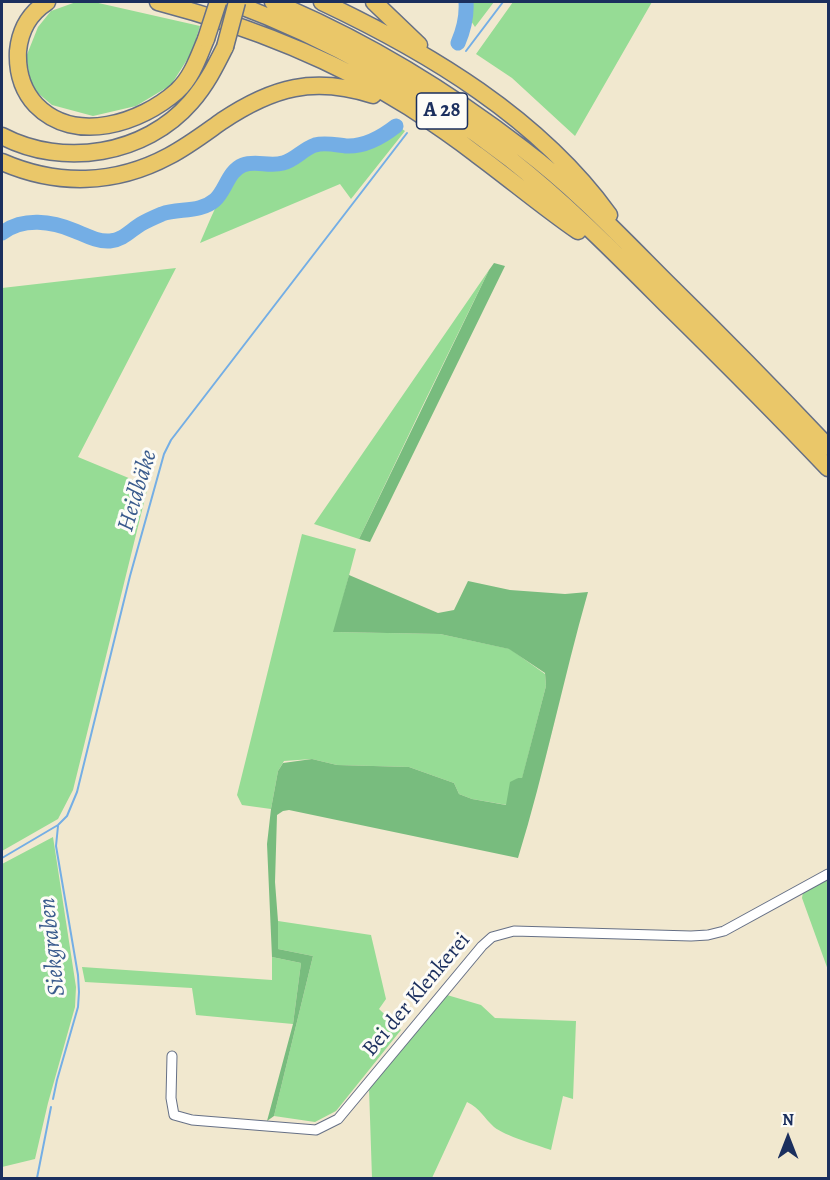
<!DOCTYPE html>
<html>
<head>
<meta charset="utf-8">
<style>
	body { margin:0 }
	#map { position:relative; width:830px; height:1180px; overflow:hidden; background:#f1e8cf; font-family:Alegreya,serif }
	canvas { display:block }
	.frame { position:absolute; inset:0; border:3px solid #1b2f5e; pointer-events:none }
	.north { position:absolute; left:758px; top:1108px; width:60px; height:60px; -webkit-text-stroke:4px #fdfcf7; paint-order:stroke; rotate:0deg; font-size:16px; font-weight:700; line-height:24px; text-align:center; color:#1b2f5e }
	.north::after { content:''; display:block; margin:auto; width:21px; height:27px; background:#1b2f5e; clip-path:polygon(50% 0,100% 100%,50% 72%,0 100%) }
</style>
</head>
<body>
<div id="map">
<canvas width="830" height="1180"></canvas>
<div class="frame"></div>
<div class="north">N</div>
</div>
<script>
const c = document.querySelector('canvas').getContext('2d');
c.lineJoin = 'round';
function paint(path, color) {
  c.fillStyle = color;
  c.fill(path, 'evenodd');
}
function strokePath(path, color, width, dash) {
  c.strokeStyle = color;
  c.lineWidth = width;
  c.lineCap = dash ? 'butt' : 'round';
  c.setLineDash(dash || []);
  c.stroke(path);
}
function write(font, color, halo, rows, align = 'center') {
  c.font = font + ' Alegreya,serif';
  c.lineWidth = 6;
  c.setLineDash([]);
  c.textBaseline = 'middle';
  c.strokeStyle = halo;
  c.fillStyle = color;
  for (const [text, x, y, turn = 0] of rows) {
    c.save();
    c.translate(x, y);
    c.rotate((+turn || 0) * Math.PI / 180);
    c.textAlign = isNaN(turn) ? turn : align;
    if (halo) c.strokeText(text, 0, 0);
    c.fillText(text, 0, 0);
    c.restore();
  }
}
paint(new Path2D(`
	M76,2H94L200,26L192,52L171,85L136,106L93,116L52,105L32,88L26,57L38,27L51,11Z
	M469,2H494L475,27L471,21Z
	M513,2H652L575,136L512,78L476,54Z
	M399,127L405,131L351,199L340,184L200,243C210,221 222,187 240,171C250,163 265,167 276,167C293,166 303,153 318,149C329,146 340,151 350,151C367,152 389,139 399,127Z
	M176,268L78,457L148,486L73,790L58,819L2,851V288Z
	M489,270L421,409L359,539L314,524Z
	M302,534L356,549L334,632L440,634L510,649L545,674L546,686L522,779L518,778L507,805L472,799L459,794L454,783L409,767L337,765L312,759L284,761L278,771L271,809L242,805L237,795Z
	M53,837L76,987L75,1007L48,1103L35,1159L2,1167V864Z
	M828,879V970L802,898L803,892Z
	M278,921L371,935L386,999L379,1009L401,1030L336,1111L315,1122L274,1116L313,956L278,949Z
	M272,957L301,963L293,1024L196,1015L192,988L85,982L82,967L272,980Z
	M447,995L481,1005L495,1018L576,1021L573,1099L563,1096L551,1150C537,1145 505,1136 494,1127C484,1118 480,1108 467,1102L432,1178H372L369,1088Z`), '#96dc95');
paint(new Path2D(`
	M494,263L505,266L370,542L359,539L489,270Z
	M349,575L438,613L454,610L468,581L510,590L565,594L588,592C563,680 545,770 518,858L289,810L283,811L277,815L275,882L278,921V949L313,956L274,1116L267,1121L293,1024L301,963L272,957L267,844L271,809L278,771L283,763L312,759L337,765L409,767L454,783L459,794L472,799L506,805L510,782L518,778H522L546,686L545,673L509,649L440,634L333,632Z`), '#78bc7e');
strokePath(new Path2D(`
	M466,51L503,2
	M2,858L58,825L67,816L77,792L130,576L164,454L171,440L407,133
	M53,1099L57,1080L78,1007L79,992L78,975L56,846L58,826
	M37,1178L51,1107`), '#74aee5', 2);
strokePath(new Path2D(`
	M458,43C464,29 467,17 466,2
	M2,233C23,217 52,221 75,231C87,236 98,242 110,241C123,240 131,230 141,224C148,220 155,217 162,214C179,208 200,213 215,200C226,190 228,171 243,165C256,160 269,167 283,163C295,160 303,149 315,145C325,142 336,145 346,146C365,147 382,137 396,126`), '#74aee5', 15);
const street = new Path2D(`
	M172,1056L171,1098L174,1115L192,1120L316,1130L338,1119L482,946L492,937L514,931L691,936L708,935L724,931L828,874`);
const highway = new Path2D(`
	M47,2C30,13 20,30 18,51C17,72 22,90 36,105C75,145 141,123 177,91C192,77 198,58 206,39
	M158,2C246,25 331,58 409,107C432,122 454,137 476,154C510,179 543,207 578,231
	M231,2C330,39 426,94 510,159C566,203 616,254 666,304C721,358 775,412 828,468
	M273,2C362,39 446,90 523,149C576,189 622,238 669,285C723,338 776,392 828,447
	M322,2C428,52 539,118 609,215
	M374,2L419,45
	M2,136C63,168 145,155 191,102C206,85 215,67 225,47
	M2,162C57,186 115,185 169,156C188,146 205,133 222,121C273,87 314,76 373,95`);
strokePath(street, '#667086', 11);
strokePath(highway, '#667086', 19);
strokePath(street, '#fff', 9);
strokePath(highway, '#eac769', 16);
const highwayBridge = new Path2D(`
	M206,39L218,2
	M225,47L237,2`);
strokePath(highwayBridge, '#667086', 19, []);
strokePath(highwayBridge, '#eac769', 16);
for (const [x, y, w] of [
	[442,111,51]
]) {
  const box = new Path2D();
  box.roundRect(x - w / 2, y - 18, w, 36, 4.5);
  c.fillStyle = '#fdfcf7';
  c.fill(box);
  strokePath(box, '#1b2f5e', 1.5);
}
write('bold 21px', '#1b2f5e', null, [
	["A 28",442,111]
]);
write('22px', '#1b2f5e', '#fdfcf7', [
	["Bei der Klenkerei",417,995,-50]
]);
write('italic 24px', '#3a5b8d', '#fdfcf7', [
	["Heidbäke",138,491,-73],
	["Siekgraben",53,947,-96]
]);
</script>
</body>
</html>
